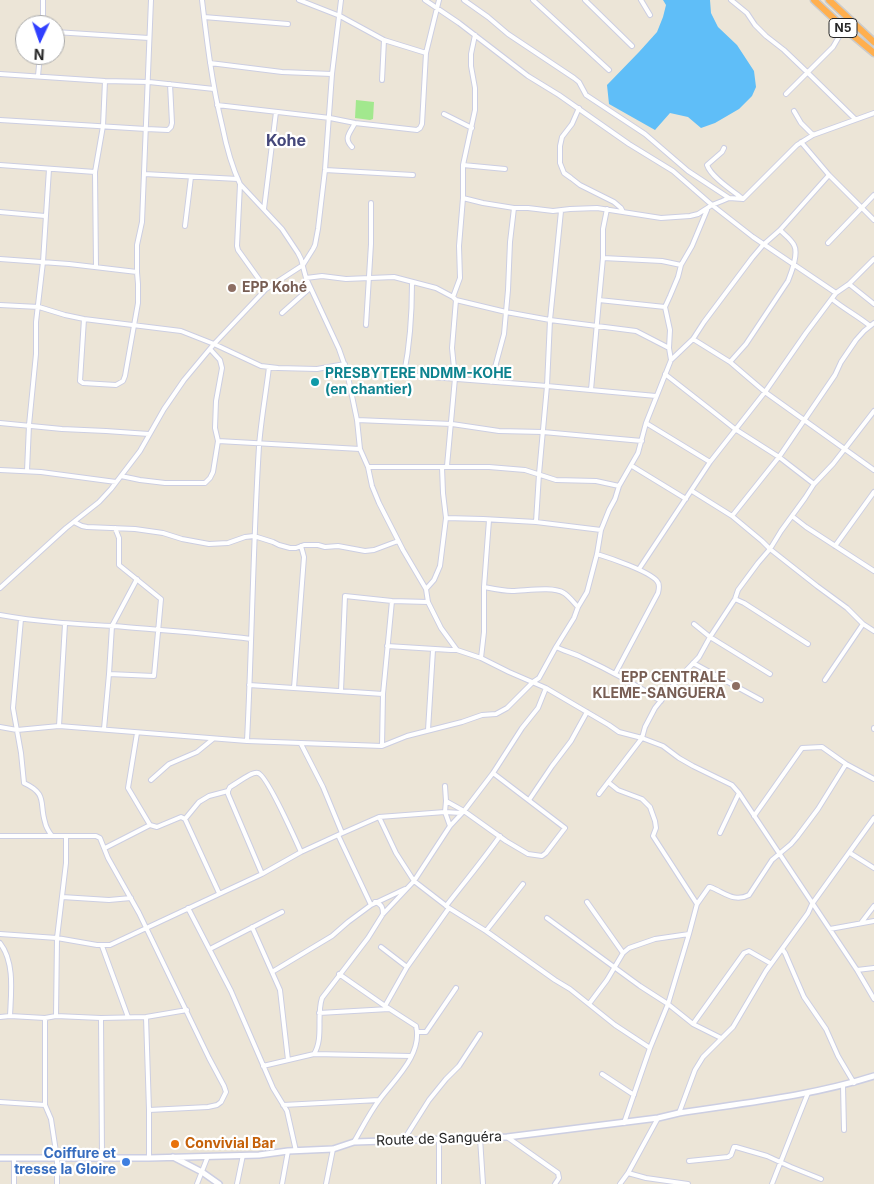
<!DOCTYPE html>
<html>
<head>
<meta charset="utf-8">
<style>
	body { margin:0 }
	#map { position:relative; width:874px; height:1184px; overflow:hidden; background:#ece5d7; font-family:Inter,sans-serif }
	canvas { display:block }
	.north { position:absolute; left:15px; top:15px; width:50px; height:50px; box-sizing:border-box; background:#fff; border:1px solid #a9a9a9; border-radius:50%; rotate:183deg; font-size:14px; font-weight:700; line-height:20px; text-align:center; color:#272727 }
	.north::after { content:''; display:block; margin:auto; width:18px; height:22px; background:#303fff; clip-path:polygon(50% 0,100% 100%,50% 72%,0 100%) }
</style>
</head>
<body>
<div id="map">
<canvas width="874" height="1184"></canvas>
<div class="north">N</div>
</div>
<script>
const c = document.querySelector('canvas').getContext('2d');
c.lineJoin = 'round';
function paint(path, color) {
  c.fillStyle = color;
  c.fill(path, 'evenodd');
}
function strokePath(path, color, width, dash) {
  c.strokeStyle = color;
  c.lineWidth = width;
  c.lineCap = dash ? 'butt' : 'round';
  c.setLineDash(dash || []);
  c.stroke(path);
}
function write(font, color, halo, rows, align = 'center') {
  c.font = font + ' Inter,sans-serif';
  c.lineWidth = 4.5;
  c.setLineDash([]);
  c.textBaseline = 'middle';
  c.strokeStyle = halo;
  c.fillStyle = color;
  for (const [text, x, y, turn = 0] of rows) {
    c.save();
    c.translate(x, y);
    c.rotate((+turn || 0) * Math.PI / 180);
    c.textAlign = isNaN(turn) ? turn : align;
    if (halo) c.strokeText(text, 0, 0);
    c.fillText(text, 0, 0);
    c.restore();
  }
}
paint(new Path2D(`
	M356,100L374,102L373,119L370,120L355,118Z`), '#a2e88e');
paint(new Path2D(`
	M663,0H710L711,13L718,27L737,45L754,71L756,87L752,96L739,109L715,123L701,128L688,117L670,113L655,130L609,104L607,85L639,52L657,32L663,17L666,5Z`), '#5fbef8');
const street = new Path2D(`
	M202,0C207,42 212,84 222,125C226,145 231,165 240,184L282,229L298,253L301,259L306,278L339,349L347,372L357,420L360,449L368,467L372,486L379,503L403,550L426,589L428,602L441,628L457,650L481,658L509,672L546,688L609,725L619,732L642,738L663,746L679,758L693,766L732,785L739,793L857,970L874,999
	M299,0L340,16L384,40L426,53
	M425,0L459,23L528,76L559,95L629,144L673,171L712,205L753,237L836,293
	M464,0L488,17L508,34L574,78L579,82L586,95L645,134L688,171L729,198
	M533,0L609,70
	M585,0L632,46
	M641,0L650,15
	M731,0L747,13L755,25L766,36L784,50L807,72L855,119
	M204,17L288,24
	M43,25V0
	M55,32L149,38
	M210,63L282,72L332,74
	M0,74L105,81L149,82L214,89
	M38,76L40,55
	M382,80L384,40
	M786,94L833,47L844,28
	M217,105L330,118L355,123L417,130L420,128L422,124L426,53L439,0
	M579,108L572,124L562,137L560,146V163L564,173L571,178L580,185L614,202L621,208L623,212
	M794,111L801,123L813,135
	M444,114L472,128
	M0,120L146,129L168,130L171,127L172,123L170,84
	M801,142L829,175L874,220
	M352,147C343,138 350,133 355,123
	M724,148L722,152L707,165C711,177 733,191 743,199
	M0,165L95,172
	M463,165L505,169
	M325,170L413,175
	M144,174L238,179
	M240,184L237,246L238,250L266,289
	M463,198L483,203L514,208H528L553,211L570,209L597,208L661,218L690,216L698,214L712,205L722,201L729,198L743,199L797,145L813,135L874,113
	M264,209L276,112
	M0,212L45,216
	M185,226L191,177
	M828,243L874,195
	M603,258L662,261L681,265
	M0,259L69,264L137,272
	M96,267L95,172L103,126L105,81
	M306,278L322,276L346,279L394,277L436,288L453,297L456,300L506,312L550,320L636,331L669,348L671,360
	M412,283C412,313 410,344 404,374L419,376L547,386L656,396
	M849,284L874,304
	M453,297L460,278L459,246L463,198V165L475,110V88L471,66V54L475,35
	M832,299C844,309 858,316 870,326
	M599,300L603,258V229L607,209
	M0,305L39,307L65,315L84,319L181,331L214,344L261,366L278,368L317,369L345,364
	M665,307L670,330L669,348
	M282,313L310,288
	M84,319L80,381L83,383L116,385L123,381L125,376L138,303V284L137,272V245L142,222L151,0
	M366,325L371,244V203
	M693,339L730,362L765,392L806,333L836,293L849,284L874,259
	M730,362L746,344L788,281C791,273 799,254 794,245C791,239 785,235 780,230
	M665,374L711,410L735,429L779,457L814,484
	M491,382L504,334L508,290L510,242L514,208
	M591,390L599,300L665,307L670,296L678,277L681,265L692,246L707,210
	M357,420L452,424L499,431L543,432L642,441
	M0,423L62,429L106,431L149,434
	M646,423L710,462
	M218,441L360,449
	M447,466L455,378L452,348L456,300
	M632,466L686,499
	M368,467H489L525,470L556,480L596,481L619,486
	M0,470L41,472L116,482
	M27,471L29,425L36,354V322L43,262L49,169
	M121,476L140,480L165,483H205L210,478L213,472L218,441L215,428L216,401L222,368L220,360L210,349
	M692,491L732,516L762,541L770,549L817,586L847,608L863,624L874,631
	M732,516L779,457L820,397L835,375L841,362L856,340L864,331L874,323
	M792,516L806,527L874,571
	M446,518L483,519L536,522L601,530
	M74,522L82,526L87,527L135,529L163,533L182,539L209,544L228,543L245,537L254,536L273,542L279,545L290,548H296L304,545H318L325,547L338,546L365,551L374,550L398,541
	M536,522L539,474L547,386L550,320L561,211
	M835,546L874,492
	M597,554C610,558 649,571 657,581C660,584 659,589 658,593L615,674
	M639,569L710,462L765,392L874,470
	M484,587C494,589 503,591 512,591C525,591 553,586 564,593C569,596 574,603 578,607
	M0,588L66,528L99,502L111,489L140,451L164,409L184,380L214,344L266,289L303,265L313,249L315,245L318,229L325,170L332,74L341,0
	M426,589L434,580L440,566L446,518L443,493L442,467
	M735,599L744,603L808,644
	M0,615C38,622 76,624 114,626C160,630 205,633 251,639
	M21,619L13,708L21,753L24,783C48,794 39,803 45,822C46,828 49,832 52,836
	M387,646L451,650H457
	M556,647C564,651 573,653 581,657C609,670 635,684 661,701
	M481,658L484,632V587L489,520
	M693,663L761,700
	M109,674L154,676L161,599L119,565V538L115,528
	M770,674L710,637L735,599L738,590L758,563L770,549L781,531L805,498L814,484L833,464L874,411
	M825,680L863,624
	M249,685L383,694
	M294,688L304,557L301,546
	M341,691L345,596L392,601L428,602
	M59,726L65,624
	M0,727L17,730L59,726L247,741L382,746L407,736L462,722L482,715L496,714L507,708L533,682L539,678L556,647L574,618L578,607L587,592L597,554L601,530L609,510L615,499L619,486L638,453L646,423L671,360L693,339L704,322L752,258L763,245L780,230L829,175
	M104,729L109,674L112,626L137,579
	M874,729V728
	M428,730L433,650
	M137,733L128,788L150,825L157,827L181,817L185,819L219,893
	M247,741C252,643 253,544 259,446C261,420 266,393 269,367
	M301,744L323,787L342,833
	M382,746L383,694L392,601
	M151,780L169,764L197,752L213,739
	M608,782L618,790L642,799L650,807L655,821L656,828L653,836L697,904
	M445,786L446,801L445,812L450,826
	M599,794L642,738L645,727L655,708L680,677L699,657L710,637L694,624
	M529,800L552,766L571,741L587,712
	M446,801L464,811L506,841L528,854L542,856L546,853L565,828L493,773
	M754,816L802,748L822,747L846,764L874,779
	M379,817L396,853L414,881L449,908L486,931L555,980L570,989L615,1025L650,1048
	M185,819L199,802L209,796L228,791
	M720,833L739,793
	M338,835L371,905
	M0,836H96L100,838L108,858L139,913L209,1058L224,1086L226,1092L221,1102L217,1105L208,1107L149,1110
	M105,848L150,825
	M850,853L874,868
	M262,874L228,794V791L230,787C236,784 252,771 258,773C267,775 296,841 301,852
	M62,897L109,900L131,898
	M375,902C382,904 383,908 383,914
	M587,902L623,953
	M446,906C464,883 483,860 500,836
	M188,908L231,991L273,1088L287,1111L296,1151
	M547,918L640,986L668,1004L693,1024L721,1038
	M861,923L874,906
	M252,927L280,990L288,1060
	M830,929L874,921
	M486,931L523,884
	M0,934L57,938L97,945H110L262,874L301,852L338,835L379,817L445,812L461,813
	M0,943C15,962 11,993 10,1016
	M102,946L128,1017
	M381,947L407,967
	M210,949L282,912
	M782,949L785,953L804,997L826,1029L838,1056L854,1083
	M857,970L874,968
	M272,972L332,936L348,922L371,905L405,889
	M339,974L385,1006L416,1026C423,1054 395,1079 380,1099C370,1112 362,1128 354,1142
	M589,1004L607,980L623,953L629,948L655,939L689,934
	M385,1006L407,967L449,908
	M319,1013L389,1009
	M56,1016L57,938L66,863V836
	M0,1017L10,1016L45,1018L56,1016L101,1018L146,1017L187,1010
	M146,1017L149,1110V1158
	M45,1018V1105L51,1119L57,1158V1184
	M101,1018L102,1157
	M693,1024L744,953L749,951L770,963
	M417,1032H426L428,1029L456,988
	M314,1054C324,1038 316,1016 322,998L368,938L383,914L414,881L450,826L464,811L493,773L522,728L538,708L546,688
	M263,1066L314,1054L411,1056
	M602,1074L634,1095
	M843,1085L844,1130
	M0,1102L45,1105
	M283,1105L379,1100
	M679,1113L695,1070L703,1057L733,1027L766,971L808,913L812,904L874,818
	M624,1123L650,1048L668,1004L689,934L697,904L709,887H710C724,892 734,903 749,895L772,860L791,844L797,837L818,809L846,764
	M507,1137L558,1173L559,1178L555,1184
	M480,1138L483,1184
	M403,1141L429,1100L446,1079L459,1066L480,1034
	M14,1159V1184
	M689,1161L728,1157L731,1155L734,1147H736L767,1156L791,1167L821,1179
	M628,1173L646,1178L688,1184
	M197,1184L208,1156
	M237,1184L243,1155
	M282,1184L288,1151
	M326,1184L333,1149
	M439,1184V1140
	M620,1184L628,1173L658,1118
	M772,1184L798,1118L808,1093`);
const secondary = new Path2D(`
	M173,1157L202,1172L219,1184
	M0,1158H149L259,1155L288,1151L333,1149L354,1142L507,1137L658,1118L679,1113C744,1103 811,1096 874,1076`);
const highway = new Path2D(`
	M814,0L844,28L874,53
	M829,0L874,42`);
strokePath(street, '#cccee2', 6);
strokePath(secondary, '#cccee2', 8);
strokePath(highway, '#cbcbcb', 9);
strokePath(street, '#fff', 4);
strokePath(secondary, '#fff', 5);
strokePath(highway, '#ffaf4e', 6);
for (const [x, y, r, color] of [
	[232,288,5,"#8d6e63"],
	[315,382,5,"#0f9aa8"],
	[736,686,5,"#8d6e63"],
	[175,1144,5,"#e8710a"],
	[126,1162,5,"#3f7fe0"]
]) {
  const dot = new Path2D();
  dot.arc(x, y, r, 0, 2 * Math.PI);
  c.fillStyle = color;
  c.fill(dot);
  strokePath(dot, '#fff', 2);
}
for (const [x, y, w] of [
	[843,28,28]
]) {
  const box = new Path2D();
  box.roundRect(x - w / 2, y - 9.5, w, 19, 4);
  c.fillStyle = '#fff';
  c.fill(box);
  strokePath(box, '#272727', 1);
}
write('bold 12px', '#272727', null, [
	["N5",843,28]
]);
write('bold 14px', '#785e54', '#fff', [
	["EPP Kohé",242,288],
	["EPP CENTRALE",726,678,"right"],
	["KLEME-SANGUERA",726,694,"right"]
], 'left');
write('bold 14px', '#0d838f', '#fff', [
	["PRESBYTERE NDMM-KOHE",325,374],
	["(en chantier)",325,390]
], 'left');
write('14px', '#272727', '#fff', [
	["Route de Sanguéra",439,1139,-2]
]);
write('bold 14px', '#c56008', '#fff', [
	["Convivial Bar",185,1144]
], 'left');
write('bold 14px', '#366cbe', '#fff', [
	["Coiffure et",116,1154],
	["tresse la Gloire",116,1170]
], 'right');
write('bold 16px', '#45487b', '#fff', [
	["Kohe",286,141]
]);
</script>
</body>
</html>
